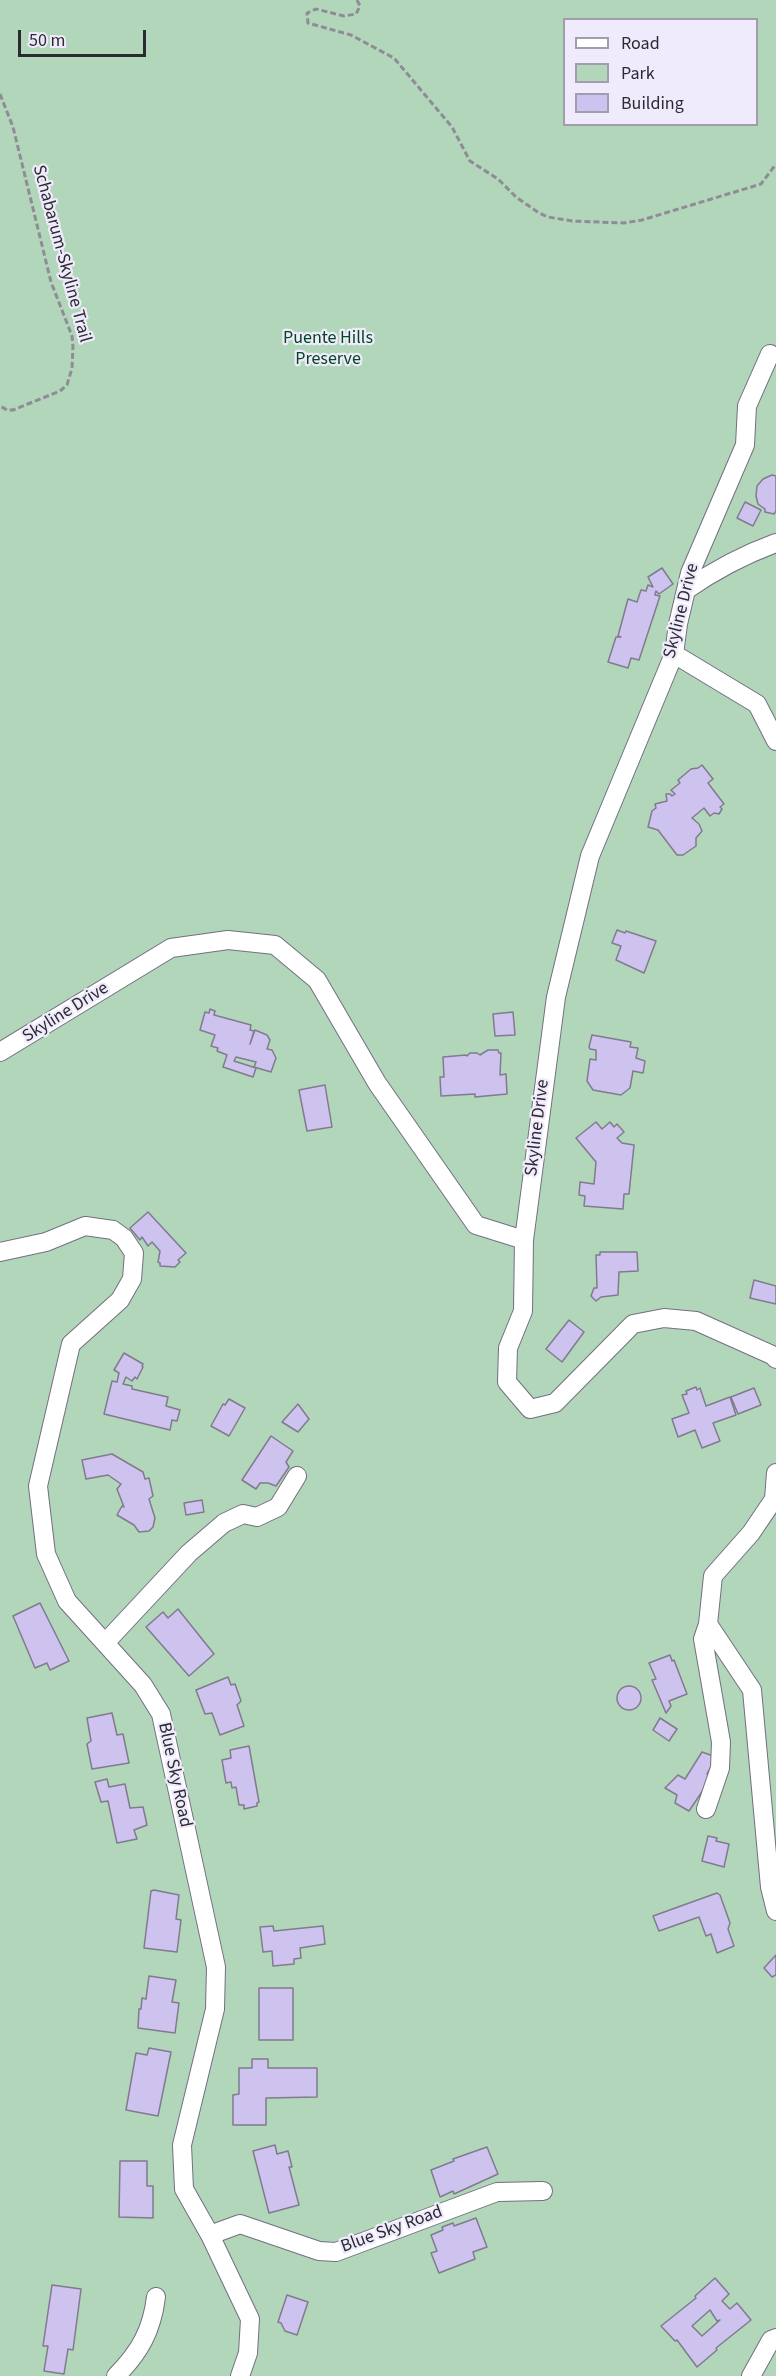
<!DOCTYPE html>
<html>
<head>
<meta charset="utf-8">
<style>
	body { margin:0 }
	#map { position:relative; width:776px; height:2376px; overflow:hidden; background:#efebfc; font-family:"Source Sans 3",sans-serif }
	canvas { display:block }
	.legend { position:absolute; left:563px; top:18px; width:195px; height:108px; box-sizing:border-box; background:#efebfc; border:2px solid #a19eab; margin:0; padding:8px 10px; list-style:none; font-size:18px; color:#2c2a31 }
	.legend li { display:flex; align-items:center; gap:12px; height:30px }
	.legend b { width:30px; border:2px solid #a19eab }
	.scale { position:absolute; left:18px; top:30px; width:128px; height:27px; box-sizing:border-box; border:3px solid #2c2a31; border-top:0; padding-left:8px; font-size:18px; line-height:21px; white-space:nowrap; color:#2c2a31; -webkit-text-stroke:4px #efebfc; paint-order:stroke }
</style>
</head>
<body>
<div id="map">
<canvas width="776" height="2376"></canvas>
<ul class="legend">
<li><b style="height:8px;background:#fff"></b>Road</li>
<li><b style="height:16px;background:#b1d6ba"></b>Park</li>
<li><b style="height:16px;background:#cec2ee"></b>Building</li>
</ul>
<div class="scale">50 m</div>
</div>
<script>
const c = document.querySelector('canvas').getContext('2d');
c.lineJoin = 'round';
function paint(path, color) {
  c.fillStyle = color;
  c.fill(path, 'evenodd');
}
function strokePath(path, color, width, dash) {
  c.strokeStyle = color;
  c.lineWidth = width;
  c.lineCap = dash ? 'butt' : 'round';
  c.setLineDash(dash || []);
  c.stroke(path);
}
function write(font, color, halo, rows, align = 'center') {
  c.font = font + ' "Source Sans 3",sans-serif';
  c.lineWidth = 4.5;
  c.setLineDash([]);
  c.textBaseline = 'middle';
  c.strokeStyle = halo;
  c.fillStyle = color;
  for (const [text, x, y, turn = 0] of rows) {
    c.save();
    c.translate(x, y);
    c.rotate((+turn || 0) * Math.PI / 180);
    c.textAlign = isNaN(turn) ? turn : align;
    if (halo) c.strokeText(text, 0, 0);
    c.fillText(text, 0, 0);
    c.restore();
  }
}
paint(new Path2D(`
	M0,0H776V2376H0ZM564,20H756V124H564Z`), '#b1d6ba');
const building = new Path2D(`
	M772,475L776,476V511L774,514L765,512V509L758,504L756,496L757,486L763,479Z
	M745,502L761,510L753,526L737,518Z
	M662,568L673,584L659,594L656,591L655,595L660,596L639,660L631,658L628,668L608,662L616,637H621L618,636L628,599L637,602L641,590L646,591L648,585L653,587L648,577Z
	M702,765L713,779L708,783L724,804L720,807L722,809L719,814L714,813L710,816L704,808L692,818L699,824L702,831L696,838V846L683,855H677L658,830L648,827L652,811L656,808L655,804L667,801L666,794H670L672,796L675,794L671,790L680,783L678,780L691,769L698,768Z
	M617,930L625,933L626,931L656,941L644,973L616,960L621,946L612,943Z
	M210,1009L215,1011L214,1015L251,1025L250,1030L254,1031L250,1044L255,1030L267,1035L270,1040L267,1049L272,1050L276,1058L271,1072L254,1067L256,1062L236,1057L234,1061L256,1068L253,1077L223,1067L227,1055L217,1051L218,1048L211,1046L215,1035L200,1030L205,1012L209,1013Z
	M513,1012L515,1035L495,1036L493,1014Z
	M592,1035L631,1042L630,1047L638,1048L636,1058L645,1061L643,1073L633,1071L630,1088L621,1095L593,1090L587,1081L590,1059L596,1060V1050L590,1049L589,1047Z
	M488,1050H498L499,1053H501L500,1075L506,1074L507,1094L475,1097V1094L441,1096L440,1077H444L443,1057L466,1055L467,1056L470,1053H477L480,1055Z
	M325,1085L332,1127L307,1131L299,1090Z
	M596,1122L602,1129L610,1122L614,1127L617,1124L624,1132L617,1138L622,1143L634,1145L629,1194H624L623,1209L584,1206L585,1196L579,1195L580,1182L594,1184L596,1162L576,1138Z
	M148,1212L186,1253L178,1260L180,1262L175,1267L160,1266V1263L158,1262L160,1251L152,1242L148,1246L142,1237L140,1240L130,1228Z
	M600,1252H637L638,1271L619,1272L618,1295L601,1297L596,1301L591,1296L594,1288H597L596,1255H600Z
	M754,1280L776,1286V1304L750,1298Z
	M569,1320L584,1332L562,1362L546,1349Z
	M124,1353L143,1364L142,1366L143,1367L137,1379L135,1377L132,1381L126,1377L123,1384L132,1386V1389L168,1397L166,1406L180,1410L177,1421L172,1420L170,1430L104,1414L112,1381L117,1382L119,1373L114,1370Z
	M696,1387L697,1390L700,1388L706,1406L730,1397L736,1415L713,1423L720,1441L702,1448L695,1430L678,1437L672,1419L689,1413L682,1395L687,1394L686,1391Z
	M754,1388L761,1405L738,1414L731,1397Z
	M229,1399L245,1408L229,1436L211,1426L223,1404L225,1405Z
	M298,1404L309,1419L298,1432L282,1422Z
	M271,1436L293,1451L286,1462L289,1467L276,1486L268,1483H260L256,1489L242,1480Z
	M112,1454L143,1472L145,1479L149,1478L153,1496L149,1499L155,1518L153,1527L149,1531L139,1532L134,1525L117,1515L122,1506L124,1507L117,1489L121,1484L108,1475L86,1479L82,1460Z
	M202,1500L204,1512L186,1515L184,1503Z
	M40,1603L69,1661L50,1670L47,1663L35,1668L13,1616Z
	M178,1609L214,1654L189,1676L146,1627L163,1612L168,1618Z
	M670,1655L672,1661L674,1660L687,1694L669,1701L671,1706L666,1713L652,1680L656,1679L649,1663Z
	M228,1677L231,1685L235,1684L241,1701L237,1705L244,1726L220,1735L212,1713L205,1714L196,1690Z
	M617 1698a12 12 0 1 1 24 0a12 12 0 1 1-24 0Z
	M112,1713L117,1735L123,1734L129,1763L92,1769L87,1744L91,1741L87,1718Z
	M660,1718L677,1729L669,1741L653,1730Z
	M249,1746L259,1802L257,1803V1806L244,1809V1805H239L236,1787L232,1788L231,1782L226,1783L222,1760L231,1758L230,1750Z
	M702,1752L716,1757L707,1774L712,1777L689,1811L675,1803L677,1795L665,1788L678,1775L685,1779Z
	M107,1779L109,1787L125,1784L130,1808L143,1807L147,1825L134,1830L137,1839L117,1843L108,1801L101,1802L95,1782Z
	M708,1836L717,1838L716,1841L729,1844L724,1867L702,1861Z
	M154,1890L179,1895L176,1919L181,1920L177,1952L144,1948L151,1891Z
	M717,1893L720,1895L730,1923L728,1929L734,1946L717,1953L711,1934L706,1936L699,1917L659,1931L653,1916Z
	M273,1926L274,1931L323,1926L325,1944L300,1948L301,1958L294,1959V1964L273,1966L272,1951L263,1952L260,1927Z
	M776,1955V1975L772,1977L764,1968Z
	M149,1976L176,1980L172,2002L179,2003L175,2033L138,2028L139,2009H141L142,1998L146,1999Z
	M259,1988H293V2040H259Z
	M149,2048L171,2052L158,2116L126,2110L136,2053L147,2055Z
	M252,2059H268V2068H317V2097L266,2098V2125H233V2095L239,2094V2068H252Z
	M275,2145L277,2154L288,2151L292,2167H289L299,2205L269,2213L253,2151Z
	M487,2147L498,2174L454,2194L453,2191L440,2197L431,2170L454,2161L453,2159Z
	M120,2161H147V2186H153V2218L119,2217Z
	M476,2218L487,2247L473,2252L475,2259L439,2273L431,2253L437,2251L431,2235L443,2230L442,2227L453,2223L454,2226Z
	M715,2278L729,2294L722,2301L730,2309L737,2303L751,2320L716,2348L717,2350L697,2367L677,2340L675,2341L661,2326L696,2298L695,2296ZM710,2310L717,2321L720,2320L702,2336L692,2326Z
	M52,2285L81,2289L73,2350L68,2349L64,2374L44,2371L48,2346H43Z
	M287,2295L308,2302L297,2335L285,2331L281,2323L278,2322Z`);
paint(building, '#cec2ee');
strokePath(building, '#807b8e', 1.5);
const minor = new Path2D(`
	M770,354L747,406L745,445L690,573L678,624L674,654L590,856L556,997L524,1240L523,1311L508,1348L507,1382L530,1409L555,1403L633,1324L664,1318L696,1321L772,1355L776,1359
	M686,590C715,570 743,555 776,543
	M674,654L757,704L776,741
	M0,1052L171,948L228,940L275,945L317,980L377,1083L476,1225L524,1240
	M0,1252L46,1242L85,1226L113,1230L124,1238L134,1253L132,1279L120,1300L71,1344L38,1486L46,1554L67,1601L143,1685L161,1714L216,1967L215,2009L182,2145L184,2189L210,2235L250,2319L248,2353L240,2376
	M776,1473L774,1499L751,1533L713,1576L708,1624L752,1690L770,1887L776,1911
	M105,1643L189,1553L224,1523L243,1514L257,1517L278,1507L297,1476
	M706,1809L720,1768L721,1742L703,1639L708,1624
	M210,2235L240,2224L319,2251L336,2252L497,2192L543,2191
	M116,2376C140,2352 152,2330 156,2297
	M751,2376L771,2340L776,2338`);
strokePath(minor, '#736f81', 20);
strokePath(new Path2D(`
	M357,0L360,6L356,14L344,16L316,9L307,13L308,23L351,35L394,58L452,127L470,161L498,179L516,197L539,213L548,217L572,221L624,223L642,220L761,184L776,164
	M0,94L13,127L51,282L72,336L73,347L72,368L67,385L60,391L13,410H7L0,406`), '#8f8c98', 3, [6, 3]);
strokePath(minor, '#fff', 18);
write('18px', '#2c2a31', '#efebfc', [
	["Schabarum-Skyline Trail",61,254,75],
	["Skyline Drive",682,611,-76],
	["Skyline Drive",66,1013,-32],
	["Skyline Drive",538,1128,-83],
	["Blue Sky Road",174,1775,78],
	["Blue Sky Road",392,2230,-20]
]);
write('18px', '#014720', '#efebfc', [
	["Puente Hills",328,339],
	["Preserve",328,360]
]);
</script>
</body>
</html>
